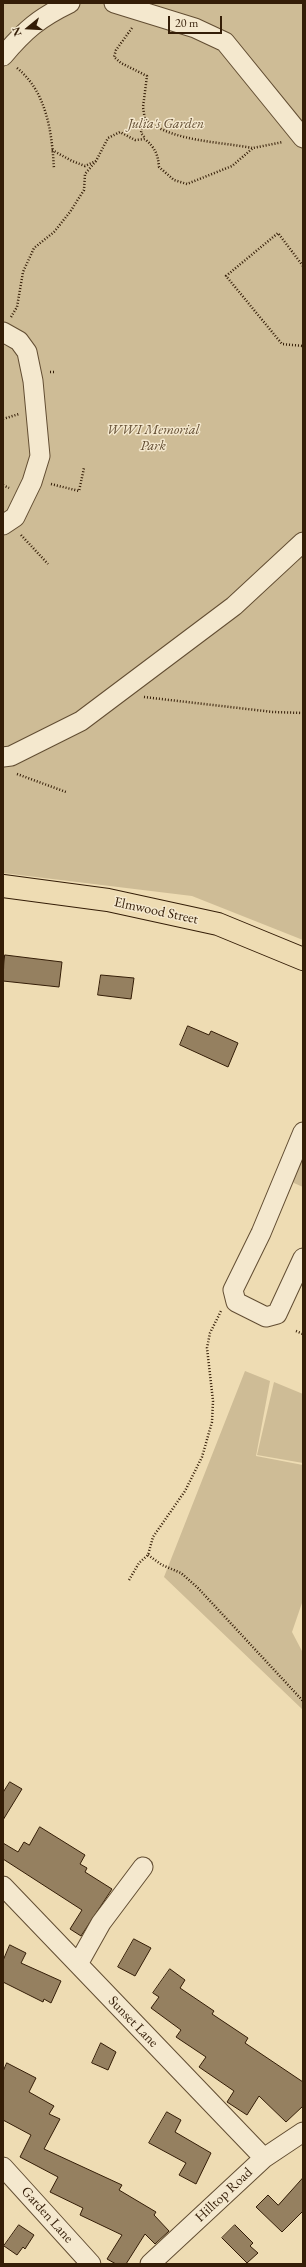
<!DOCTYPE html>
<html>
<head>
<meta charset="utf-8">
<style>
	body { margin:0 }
	#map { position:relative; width:306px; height:2267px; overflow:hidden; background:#eedcb3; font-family:"EB Garamond",serif }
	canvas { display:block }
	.frame { position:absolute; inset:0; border:4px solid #341d07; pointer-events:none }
	.north { position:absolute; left:8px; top:8px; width:40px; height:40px; -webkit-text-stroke:3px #f4e8ce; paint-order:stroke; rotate:252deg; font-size:11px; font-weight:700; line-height:16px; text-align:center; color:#341d07 }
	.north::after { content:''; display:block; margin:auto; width:14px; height:18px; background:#341d07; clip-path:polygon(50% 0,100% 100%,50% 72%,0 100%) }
	.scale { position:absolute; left:168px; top:16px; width:54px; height:18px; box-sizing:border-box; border:2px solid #341d07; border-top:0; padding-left:5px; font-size:12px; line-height:14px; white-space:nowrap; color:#341d07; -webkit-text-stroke:3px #f4e8ce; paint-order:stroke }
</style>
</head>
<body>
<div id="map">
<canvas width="306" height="2267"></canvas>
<div class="frame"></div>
<div class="north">N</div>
<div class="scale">20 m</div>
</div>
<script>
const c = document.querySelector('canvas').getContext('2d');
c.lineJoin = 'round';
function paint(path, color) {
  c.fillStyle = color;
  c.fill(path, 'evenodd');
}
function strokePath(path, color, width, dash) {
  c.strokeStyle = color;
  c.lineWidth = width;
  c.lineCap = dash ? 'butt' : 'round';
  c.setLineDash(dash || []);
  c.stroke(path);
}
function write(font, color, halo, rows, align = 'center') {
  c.font = font + ' "EB Garamond",serif';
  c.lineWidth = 3;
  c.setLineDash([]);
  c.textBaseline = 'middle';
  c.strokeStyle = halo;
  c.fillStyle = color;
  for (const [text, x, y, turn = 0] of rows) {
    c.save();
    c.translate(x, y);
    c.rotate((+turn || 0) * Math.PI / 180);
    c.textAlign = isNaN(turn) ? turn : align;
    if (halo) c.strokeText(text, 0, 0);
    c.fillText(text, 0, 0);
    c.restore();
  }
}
paint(new Path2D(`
	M3,3H303V940L192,896L3,873Z
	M303,1154V1187L294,1183L293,1180Z
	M245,1371L270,1381L256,1456L303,1465V1600L292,1632L303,1653V1710L164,1577Z
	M274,1382L303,1394V1463L257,1455Z`), '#cebc96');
const building = new Path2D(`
	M5,955L62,962L59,987L3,981Z
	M101,975L134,978L131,999L98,995Z
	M188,1026L209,1035L211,1031L238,1043L228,1067L180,1045Z
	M10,1782L22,1789L3,1820V1793Z
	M40,1827L85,1855L80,1864L87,1868L85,1872L112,1889L81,1936L70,1929L82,1910L3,1859V1843L18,1852L24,1842L29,1845Z
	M134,1939L151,1948L135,1976L118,1967Z
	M10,1945L26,1953L21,1963L61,1981L51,2003L44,1999L43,2002L3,1982V1961Z
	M170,1969L185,1980L180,1988L214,2011L212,2014L248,2038L245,2043L303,2082V2106L286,2122L259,2096L247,2115L227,2102L234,2091L199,2067L206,2057L176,2037L181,2030L151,2008L159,1997L153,1993Z
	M101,2043L116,2052L108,2070L92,2063Z
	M7,2063L36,2078L29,2092L54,2106L49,2114L60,2119L44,2149L122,2185L119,2190L156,2212L154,2215L169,2231L155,2244L145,2234L126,2264H116L107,2259L122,2235L80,2215L83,2208L50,2192L58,2177L20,2157L31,2135L3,2120V2072Z
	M167,2112L181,2120L175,2132L211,2153L196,2184L179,2175L186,2163L149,2143Z
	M303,2178V2211L282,2232L256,2207L268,2195L278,2205Z
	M19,2225L34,2235L25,2249L23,2247L17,2255L4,2246Z
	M235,2225L253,2243L250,2246L258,2253L247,2263L222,2238Z`);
paint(building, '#958060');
strokePath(building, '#341d07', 1);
const minor = new Path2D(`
	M114,3L195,28L225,42L303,138
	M3,56C25,30 39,18 70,3
	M3,332L19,341L27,352L33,381L40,456L32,482L15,517L3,525
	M3,757L11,756L81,721L234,606L303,542
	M303,1132L261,1233L233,1290L236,1302L266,1317L277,1314L303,1258
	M3,1886L264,2158
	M78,1964L101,1923L143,1867
	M3,2167L91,2264
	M150,2264L264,2158L303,2132`);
const major = new Path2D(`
	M3,886L108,900L218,924L303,959`);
strokePath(minor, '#624d32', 21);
strokePath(major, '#341d07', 24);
strokePath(new Path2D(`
	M132,28L116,50L114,57L121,63L147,76L143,107L145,120C177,142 215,141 252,148
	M17,68C47,92 52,133 54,169
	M145,120L142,126L141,133L145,138
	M52,150L72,161L85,166L96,161L108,138L120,132L135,140L145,139C155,148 158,154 159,167L174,180L187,184L232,166L253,148L283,142
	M303,266L278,233L226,276L282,344L303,346
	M11,317L17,307L23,272L34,248L54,232L70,212L84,190L85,174L96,161
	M50,372H56
	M3,419L19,414
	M51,484L79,491L84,468
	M3,485L9,488
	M21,535L48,564
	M144,697L273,712L303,713
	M17,774L66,792
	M296,1331L303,1334
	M148,1555L162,1565L181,1573L198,1588L303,1701
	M129,1580L139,1563L148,1555L153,1537L185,1491L202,1457L212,1422L213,1401L207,1348L210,1333L221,1311`), '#341d07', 2.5, [1, 2]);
strokePath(minor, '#f4e8ce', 19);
strokePath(major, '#eedcb3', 22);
write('italic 14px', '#624d32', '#f4e8ce', [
	["Julia's Garden",166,124],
	["WWI Memorial",153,430],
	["Park",153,446]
]);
write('14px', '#341d07', '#f4e8ce', [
	["Elmwood Street",156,911,12],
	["Sunset Lane",133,2022,46],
	["Hilltop Road",224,2195,-43],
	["Garden Lane",47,2215,48]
]);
</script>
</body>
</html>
